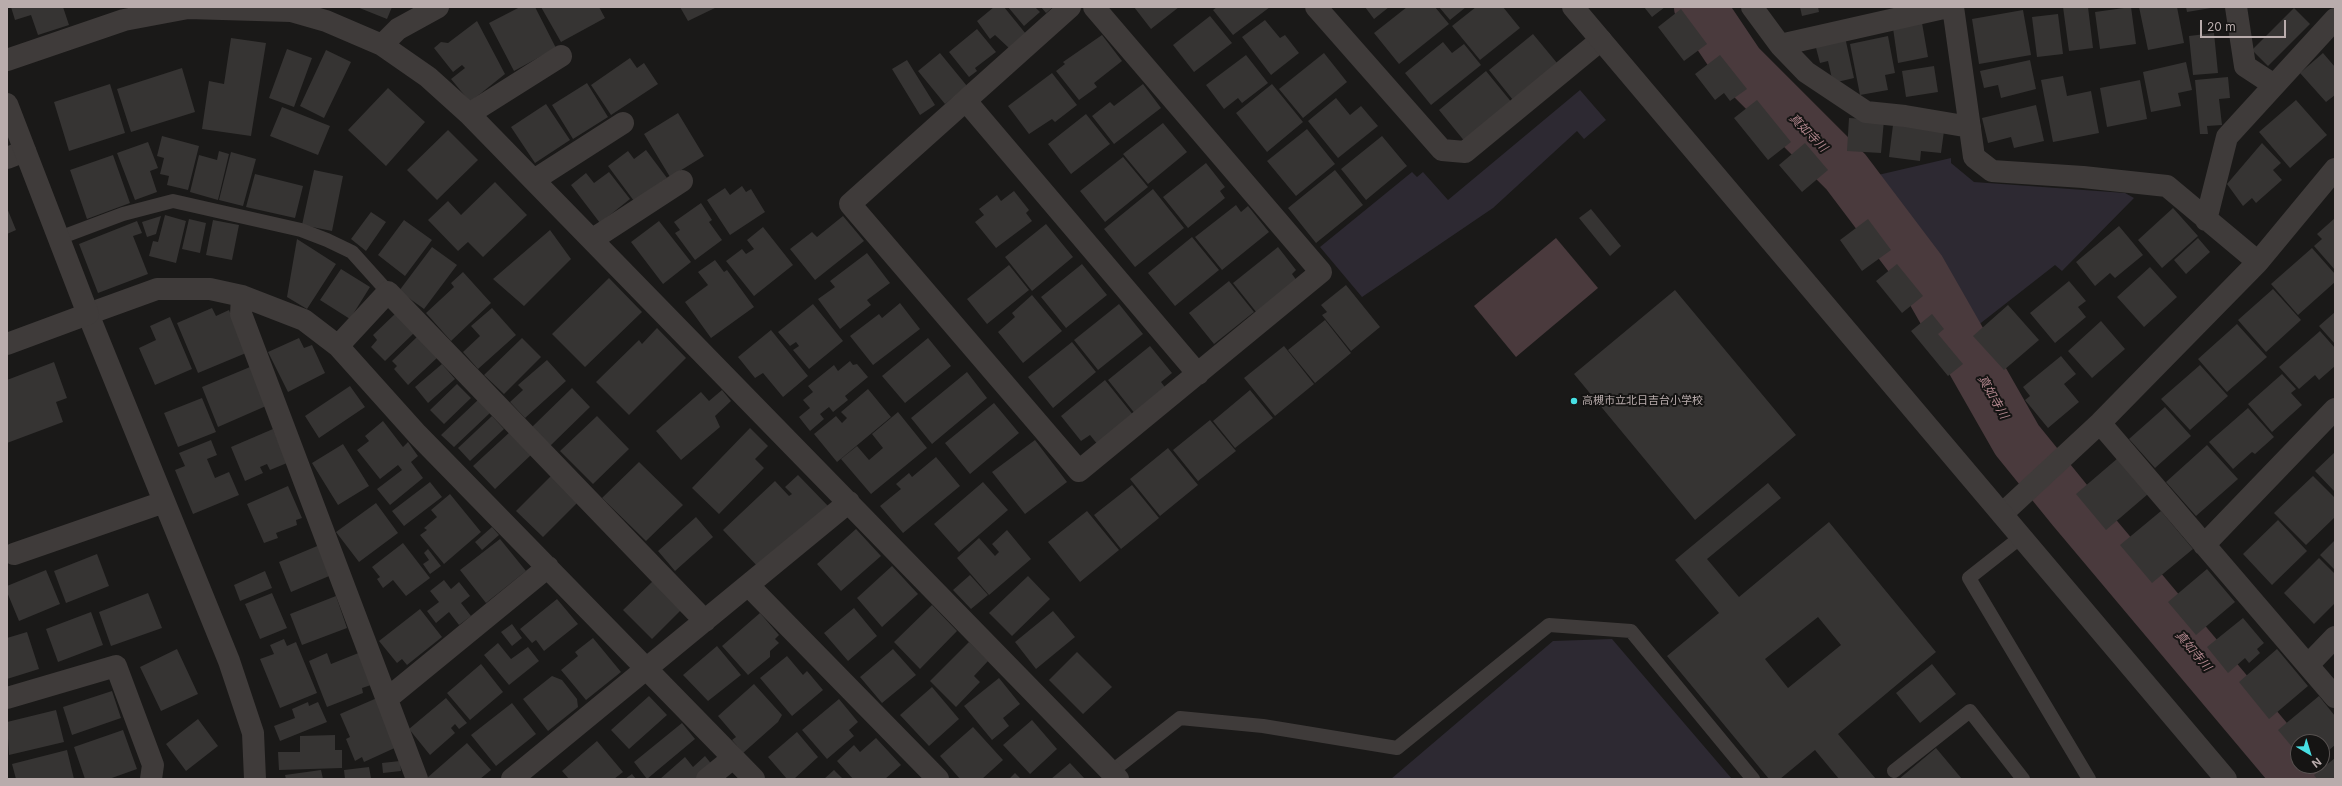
<!DOCTYPE html>
<html>
<head>
<meta charset="utf-8">
<style>
	body { margin:0 }
	#map { position:relative; width:2342px; height:786px; overflow:hidden; background:#1a1918; font-family:Inter,sans-serif }
	canvas { display:block }
	.frame { position:absolute; inset:0; border:8px solid #b9acac; pointer-events:none }
	.north { position:absolute; left:2290px; top:734px; width:40px; height:40px; box-sizing:border-box; background:#151413; border:1px solid #575150; border-radius:50%; rotate:142deg; font-size:11px; font-weight:700; line-height:16px; text-align:center; color:#b9acac }
	.north::after { content:''; display:block; margin:auto; width:14px; height:18px; background:#47dfe3; clip-path:polygon(50% 0,100% 100%,50% 72%,0 100%) }
	.scale { position:absolute; left:2200px; top:20px; width:86px; height:18px; box-sizing:border-box; border:2px solid #b9acac; border-top:0; padding-left:5px; font-size:12px; line-height:14px; white-space:nowrap; color:#b9acac; -webkit-text-stroke:3px #151413; paint-order:stroke }
</style>
</head>
<body>
<div id="map">
<canvas width="2342" height="786"></canvas>
<div class="frame"></div>
<div class="north">N</div>
<div class="scale">20 m</div>
</div>
<script>
const c = document.querySelector('canvas').getContext('2d');
c.lineJoin = 'round';
function paint(path, color) {
  c.fillStyle = color;
  c.fill(path, 'evenodd');
}
function strokePath(path, color, width, dash) {
  c.strokeStyle = color;
  c.lineWidth = width;
  c.lineCap = dash ? 'butt' : 'round';
  c.setLineDash(dash || []);
  c.stroke(path);
}
function write(font, color, halo, rows, align = 'center') {
  c.font = font + ' Inter,"Noto Sans JP",sans-serif';
  c.lineWidth = 4;
  c.setLineDash([]);
  c.textBaseline = 'middle';
  c.strokeStyle = halo;
  c.fillStyle = color;
  for (const [text, x, y, turn = 0] of rows) {
    c.save();
    c.translate(x, y);
    c.rotate((+turn || 0) * Math.PI / 180);
    c.textAlign = isNaN(turn) ? turn : align;
    if (halo) c.strokeText(text, 0, 0);
    c.fillText(text, 0, 0);
    c.restore();
  }
}
paint(new Path2D(`
	M1580,90L1606,120L1584,139L1577,131L1493,208L1362,297L1320,247L1412,172L1417,177L1423,172L1448,200Z
	M1951,158V163L1974,182L2125,193L2134,198L2062,271L2055,265L1977,326L1939,267L1865,178Z
	M1612,639L1732,779H1391L1553,641Z`), '#2d2932');
paint(new Path2D(`
	M1556,238L1598,288L1516,357L1474,306Z`), '#4a3a3d');
strokePath(new Path2D(`
	M1700,7L1739,65L1846,172L1920,270L2017,440L2073,509L2300,779`), '#4a3a3d', 52);
paint(new Path2D(`
	M11,7H63L69,25L38,35L31,15L15,20Z
	M357,7H392L387,19Z
	M520,7H535L556,48L514,71L489,23Z
	M541,7H599L605,18L561,42Z
	M680,7H717L688,21Z
	M994,7H1004L1026,34L1009,48L995,35L990,39L977,21Z
	M1008,7H1035L1040,12L1024,26Z
	M1041,7H1053L1046,13Z
	M1134,7H1179L1151,29Z
	M1217,7H1270L1233,35L1213,10Z
	M1365,7H1389L1374,19Z
	M1407,7H1435L1449,24L1399,64L1374,33Z
	M1439,7H1466L1450,20Z
	M1476,7H1503L1520,28L1480,60L1452,26Z
	M1644,7H1665L1652,17Z
	M1800,7H1818L1819,12L1802,16Z
	M2063,7H2088L2093,48L2069,51Z
	M2131,7L2136,44L2100,49L2095,12Z
	M2139,7H2177L2184,43L2148,50Z
	M2186,7H2211V8L2187,12Z
	M2294,8L2310,24L2268,66L2252,50Z
	M1681,9L1707,44L1684,61L1658,27Z
	M2023,10L2031,55L1979,64L1972,19Z
	M2058,14L2063,54L2037,57L2032,17Z
	M1210,16L1232,43L1194,72L1173,45Z
	M1265,20L1280,38L1285,35L1299,53L1271,75L1242,37Z
	M477,21L505,74L470,102L451,79L465,68L462,65L453,72L434,48L441,42L448,43Z
	M1922,23L1928,57L1898,63L1893,28Z
	M977,29L996,52L975,68L977,71L969,77L949,52Z
	M2214,33L2218,73L2193,75L2189,36Z
	M1533,34L1557,63L1513,100L1489,70Z
	M1102,35L1122,61L1094,83L1097,87L1079,100L1056,71L1065,64L1063,62Z
	M1888,36L1895,73L1885,75L1888,90L1860,95L1850,44Z
	M1845,37L1854,78L1833,83L1828,61L1820,63L1815,44Z
	M231,38L266,43L251,136L202,129L209,81L224,84Z
	M1443,42L1452,53L1464,44L1481,65L1431,105L1405,73Z
	M287,49L312,58L294,107L269,98Z
	M326,50L351,62L324,118L300,106Z
	M940,53L967,86L945,104L918,71Z
	M1324,53L1347,82L1303,118L1279,89Z
	M2323,53L2335,67V95L2326,102L2300,73Z
	M1246,55L1268,83L1242,103L1238,98L1224,109L1206,85Z
	M1720,55L1747,89L1730,101L1724,93L1715,100L1695,74Z
	M630,58L637,68L644,63L658,84L611,115L591,85Z
	M907,60L935,105L920,115L892,69Z
	M2030,60L2036,89L2001,98L1998,85L1984,88L1980,71Z
	M2186,62L2192,90L2178,93L2181,106L2151,112L2143,72Z
	M1934,66L1938,92L1906,97L1902,71Z
	M182,68L195,112L131,132L117,89Z
	M1486,71L1513,104L1466,143L1439,110Z
	M1052,73L1077,105L1055,122L1052,119L1029,134L1008,106Z
	M2063,76L2067,96L2091,91L2099,133L2053,142L2041,80Z
	M2228,77L2230,98L2219,99L2222,125L2207,126L2208,134H2200L2195,80Z
	M2140,80L2147,119L2107,127L2100,88Z
	M587,83L608,117L573,139L552,105Z
	M110,84L125,133L69,151L54,102Z
	M1143,84L1161,108L1114,144L1092,116L1110,102L1114,106Z
	M1272,84L1303,122L1267,152L1236,113Z
	M388,88L425,122L386,166L348,130Z
	M1336,98L1350,115L1361,106L1378,126L1338,158L1308,121Z
	M1757,100L1791,142L1768,160L1734,118Z
	M2296,100L2327,135L2290,168L2259,132Z
	M546,104L570,140L535,163L511,127Z
	M2036,105L2044,141L2014,148L2011,137L1988,143L1982,118Z
	M282,107L330,126L318,155L270,136Z
	M678,113L704,156L670,177L644,134Z
	M1086,114L1110,144L1071,174L1048,144Z
	M1849,118L1884,120L1881,153L1847,151Z
	M1163,123L1187,152L1148,184L1123,154Z
	M1893,125L1944,131L1941,153L1921,151L1920,161L1889,157Z
	M1307,129L1335,164L1296,196L1267,161Z
	M448,130L478,160L437,200L407,170Z
	M162,136L199,146L188,190L167,185L169,176L160,174L164,158L157,156Z
	M1382,136L1407,166L1366,200L1341,169Z
	M148,142L158,168L150,171L157,192L135,200L117,153Z
	M1805,143L1828,170L1802,192L1779,165Z
	M2262,143L2281,163L2273,170L2282,180L2256,203L2252,198L2243,206L2227,184Z
	M646,150L667,178L634,201L608,166L628,151L634,159Z
	M219,151L229,154L218,200L190,192L199,155L217,160Z
	M231,152L256,159L243,206L219,200Z
	M113,155L130,203L87,219L70,170Z
	M1123,157L1148,187L1105,222L1080,191Z
	M1206,163L1225,187L1220,191L1225,198L1188,228L1163,197Z
	M314,170L343,176L332,231L302,225Z
	M1335,170L1363,205L1316,243L1288,208Z
	M609,172L630,199L600,223L571,185L586,173L594,183Z
	M255,174L303,186L295,218L246,207Z
	M495,182L527,215L483,257L468,242L458,251L428,220L448,201L461,215Z
	M742,186L746,192L751,189L765,212L730,235L707,200L725,188L730,195Z
	M1153,189L1184,228L1135,267L1104,229Z
	M1014,191L1029,210L1026,213L1032,221L996,248L975,222L984,215L979,209L997,195L1001,201Z
	M701,203L712,220L709,222L722,240L695,260L675,233L680,230L674,222Z
	M1236,205L1241,212L1248,206L1269,232L1222,270L1195,237Z
	M7,208L16,230L7,234Z
	M2173,208L2198,236L2162,268L2138,240Z
	M1591,209L1621,246L1610,256L1579,218Z
	M371,212L386,222L366,251L351,239Z
	M165,215L186,221L176,263L149,256L153,241L158,242Z
	M161,216L156,234L147,237L142,222Z
	M843,216L864,241L815,280L790,249L812,232L817,237Z
	M2335,218V270L2314,246L2322,239L2317,234Z
	M189,219L206,223L200,253L182,249Z
	M1868,219L1891,250L1862,271L1840,240Z
	M213,220L239,225L232,260L206,255Z
	M404,220L432,240L405,276L378,255Z
	M137,221L142,233L133,236L148,274L98,293L79,244Z
	M659,221L691,262L663,284L631,242Z
	M1046,224L1073,257L1032,291L1005,257Z
	M2119,226L2143,255L2115,278L2110,273L2095,286L2076,262Z
	M763,227L793,265L754,296L726,261L742,249L746,254L754,249L747,240Z
	M550,230L571,259L524,306L493,279Z
	M1192,237L1219,270L1175,306L1148,273Z
	M2198,238L2210,252L2186,274L2174,260Z
	M297,239L336,264L307,309L287,297Z
	M432,247L457,265L424,309L399,291Z
	M1278,247L1296,270L1292,274L1297,281L1257,313L1233,283Z
	M2312,248L2335,274V282L2298,315L2271,284Z
	M867,253L890,283L867,300L871,305L840,329L818,299L835,287L830,281Z
	M715,260L724,272L727,270L754,307L711,338L685,302L708,285L698,272Z
	M1082,264L1107,295L1066,328L1041,297Z
	M1897,264L1923,296L1902,313L1876,281Z
	M1009,265L1029,290L987,324L967,299Z
	M2150,267L2177,297L2144,327L2117,297Z
	M341,269L370,287L350,319L320,300Z
	M463,272L491,303L451,341L426,313L454,287L451,283Z
	M609,278L642,312L585,367L552,334Z
	M1229,281L1254,312L1214,344L1189,313Z
	M2069,281L2086,301L2078,307L2086,317L2055,343L2030,313Z
	M1346,285L1380,327L1351,351L1322,315L1327,312L1321,305Z
	M2273,289L2301,320L2266,352L2238,320Z
	M1675,290L1796,435L1695,520L1574,374Z
	M1032,295L1062,331L1023,363L998,332L1015,317L1012,313Z
	M900,303L920,329L873,365L850,336L879,314L882,318Z
	M813,304L843,341L809,369L793,350L799,346L796,342L790,346L778,332Z
	M1119,304L1143,334L1098,370L1074,340Z
	M2008,305L2039,340L2004,370L1973,336Z
	M212,308L216,316L229,310L246,353L198,373L177,323Z
	M492,308L516,335L478,369L463,352L480,336L471,326Z
	M2335,312V344L2319,326Z
	M395,314L414,333L385,361L371,347L377,340L373,335Z
	M1932,314L1944,329L1938,334L1963,364L1948,376L1911,331Z
	M170,317L192,369L155,385L139,348L156,340L150,326Z
	M1325,320L1351,353L1315,383L1288,350Z
	M2101,321L2125,349L2092,378L2068,351Z
	M2237,324L2267,357L2227,392L2198,359Z
	M657,328L686,358L629,415L596,382L639,340L642,344Z
	M771,330L808,376L783,397L763,373L755,378L738,357Z
	M2320,331L2335,348V366L2319,380L2315,375L2299,389L2279,367Z
	M418,336L438,357L408,385L394,369L397,366L392,361Z
	M299,338L304,348L312,345L325,373L288,392L268,352Z
	M522,338L541,357L504,394L484,375Z
	M928,338L951,366L905,403L882,376Z
	M1072,342L1096,372L1053,408L1028,377Z
	M1150,346L1172,373L1161,382L1167,390L1136,415L1108,380Z
	M1284,346L1314,384L1275,416L1244,378Z
	M2061,356L2076,374L2064,384L2079,402L2048,428L2025,400L2030,396L2023,387Z
	M547,360L566,381L525,418L510,402L523,390L518,385Z
	M850,361L853,365L857,364L868,377L845,396L848,400L833,412L829,407L820,414L824,419L810,431L799,417L810,408L803,400L813,392L808,386L834,365L838,371Z
	M54,362L67,398L56,402L63,422L7,443V380Z
	M442,364L455,379L428,403L415,387Z
	M2200,365L2228,396L2190,430L2161,399Z
	M250,367L266,406L218,427L202,387Z
	M967,372L987,398L932,444L911,418Z
	M2282,374L2296,389L2291,393L2302,405L2272,432L2248,404Z
	M1105,380L1134,416L1098,445L1090,435L1081,441L1061,416Z
	M457,384L471,398L444,424L430,410Z
	M350,386L365,407L319,438L305,416Z
	M572,388L590,407L550,446L532,427Z
	M868,389L891,417L837,462L814,434L836,416L842,423L847,418L841,412Z
	M722,390L731,401L715,416L720,427L681,460L656,431L701,392L709,401Z
	M1250,390L1273,418L1235,448L1213,421Z
	M202,398L216,432L178,447L164,413Z
	M479,399L491,412L454,447L441,435Z
	M994,403L1019,433L970,474L945,443Z
	M2165,407L2191,436L2155,468L2129,439Z
	M2248,408L2274,437L2255,454L2252,452L2233,469L2209,442Z
	M898,412L927,448L871,494L841,459L857,446L869,460L883,448L872,434Z
	M492,416L504,429L470,461L458,448Z
	M597,416L629,449L593,484L560,451Z
	M1210,420L1236,451L1198,481L1173,450Z
	M383,421L403,447L408,442L418,456L411,462L423,478L390,505L377,489L402,470L398,465L380,479L357,450L369,441L365,436Z
	M750,428L768,446L755,459L764,468L719,514L692,488Z
	M273,429L287,463L270,470L267,464L260,467L263,473L245,481L231,447Z
	M511,431L532,454L495,489L473,466Z
	M211,440L217,455L207,459L215,478L229,472L239,495L193,514L175,470L185,466L179,453Z
	M1035,440L1067,482L1025,514L992,472Z
	M343,444L369,486L338,505L312,463Z
	M2207,445L2238,479L2196,516L2166,482Z
	M1168,448L1198,485L1160,516L1130,479Z
	M2335,452V492L2315,471Z
	M936,457L960,486L903,533L880,506L901,489L896,484L909,473L912,477Z
	M2118,458L2148,494L2106,530L2076,494Z
	M639,462L683,505L646,541L602,498Z
	M553,474L580,500L543,537L516,511Z
	M798,475L829,507L761,570L723,530L775,481L789,496L792,494L785,487Z
	M2313,476L2335,498V517L2306,545L2274,513Z
	M430,482L442,497L404,526L392,511Z
	M983,482L1008,510L959,552L934,524Z
	M1768,483L1781,498L1707,559L1739,597L1829,522L1936,652L1838,734L1876,779H1839L1815,750L1780,779H1769L1667,656L1719,613L1675,560ZM1818,617L1841,645L1788,688L1765,659Z
	M1132,485L1159,518L1121,549L1094,515Z
	M288,486L302,518L296,520L297,525L276,533L278,538L264,543L247,504Z
	M450,494L481,532L444,564L420,535L427,530L424,528L437,517L431,510Z
	M376,503L398,533L359,562L336,532Z
	M1087,511L1119,550L1080,582L1048,542Z
	M2161,511L2193,549L2152,583L2120,545Z
	M696,517L713,537L675,571L658,551Z
	M2278,520L2307,551L2272,585L2243,554Z
	M492,527L499,535L482,550L475,542Z
	M856,529L881,556L841,591L817,564Z
	M1007,530L1031,559L989,595L957,558L979,538L995,556L999,552L992,544Z
	M500,539L526,571L486,603L460,570Z
	M2335,540V570L2320,555Z
	M403,543L430,578L406,596L393,580L383,588L377,579L380,577L372,567Z
	M322,544L334,574L291,592L279,562Z
	M428,549L441,566L430,574L423,564L429,560L424,553Z
	M97,554L109,586L66,603L54,571Z
	M2319,558L2335,574V603L2314,624L2284,593Z
	M892,566L918,594L882,627L857,598Z
	M2207,569L2235,602L2196,635L2168,602Z
	M46,570L60,604L19,621L7,592V586Z
	M265,571L272,588L240,601L234,585Z
	M970,575L988,595L971,609L953,590Z
	M1028,576L1050,599L1012,636L989,613Z
	M444,580L451,589L459,582L470,596L461,603L471,616L459,625L449,612L436,623L427,611L439,602L430,591Z
	M653,581L682,609L652,639L623,610Z
	M148,593L162,628L111,646L99,612Z
	M272,593L287,628L260,639L245,604Z
	M336,596L347,628L302,645L290,614Z
	M557,599L578,624L544,651L536,640L532,643L520,629Z
	M932,605L957,631L920,669L894,642Z
	M854,608L877,636L848,661L824,633Z
	M420,609L442,637L407,665L402,659L397,663L379,641Z
	M1053,611L1075,637L1036,669L1015,642Z
	M91,612L103,645L58,662L46,629Z
	M760,613L779,635L775,639L779,643L770,651V657L748,675L722,646Z
	M2243,618L2264,643L2257,649L2260,653L2249,663L2245,658L2228,673L2207,647Z
	M512,624L522,638L512,646L501,632Z
	M27,632L39,669L7,679V638Z
	M593,638L621,672L586,700L561,670L578,656L575,652Z
	M284,639L287,646L296,642L317,693L280,708L260,659L274,654L270,645Z
	M969,642L988,661L974,676L980,682L956,707L930,681Z
	M498,643L511,659L528,647L539,661L509,685L484,655Z
	M717,646L741,675L708,701L683,675Z
	M177,649L198,694L161,711L140,667Z
	M893,649L916,675L882,703L860,677Z
	M2277,649L2308,686L2269,719L2239,682Z
	M361,652L374,684L362,688L363,693L327,707L309,661L327,653L331,664Z
	M1077,652L1112,687L1083,714L1049,680Z
	M787,656L803,675L807,671L823,690L792,716L760,678Z
	M481,664L503,692L470,720L447,693Z
	M1932,664L1956,694L1920,723L1896,693Z
	M552,676L562,680L577,699L578,707L548,731L523,699Z
	M999,678L1020,704L1003,718L1009,726L992,740L964,706Z
	M754,684L782,715L778,722L743,753L732,740L736,737L718,716Z
	M932,687L959,719L929,746L900,715Z
	M112,691L121,718L72,735L63,707Z
	M649,696L667,715L629,749L611,730Z
	M2319,696L2335,716V745L2322,756V742H2298V754L2278,730Z
	M377,698L399,746L364,762L362,757L355,761L346,739L350,737L340,714Z
	M446,698L467,723L459,729L455,724L451,728L455,733L430,755L409,729Z
	M839,699L858,722L849,730L854,736L827,759L802,730Z
	M308,702L309,706L318,702L327,722L280,741L274,726L295,718L292,709Z
	M512,703L536,734L496,766L471,735Z
	M56,710L64,742L9,755L7,722Z
	M198,719L218,746L186,771L166,744Z
	M1032,720L1057,749L1030,774L1003,745Z
	M682,723L695,739L647,779L634,762Z
	M973,727L1003,760L982,779H960L940,756Z
	M123,730L137,769L109,779H85L74,747Z
	M797,732L818,757L794,779H787L768,757Z
	M335,735V750H342V768L279,770L278,752H300V736Z
	M876,738L901,765L885,779H853L837,761L854,745L860,752Z
	M597,741L623,772L614,779H569L562,771Z
	M467,743L491,770L480,779H428L427,778Z
	M1936,748L1962,779H1899Z
	M67,750L74,779H16L12,764Z
	M705,756L713,766L697,779H660L685,757L693,767Z
	M2335,758V779H2317L2314,775Z
	M400,761L401,771L383,773L382,763Z
	M1070,763L1085,779H1051Z
	M369,767L371,778L345,779L344,770Z
	M321,770L323,779H286L285,775Z
	M834,770L843,779H824Z
	M1015,773L1021,779H1009Z
	M632,774L636,779H625Z`), '#363433');
strokePath(new Path2D(`
	M59,238L123,214L173,201L301,230L327,240L352,252L388,292
	M2021,537L1969,578L2089,779
	M1894,771L1970,711L2023,779
	M1111,772L1180,718L1263,726L1397,748L1549,625L1631,631L1753,779`), '#3f3b3a', 14);
strokePath(new Path2D(`
	M1070,7L850,204L1079,471L1321,272L1094,7
	M1316,7L1442,150L1465,152L1601,40
	M1752,7L1780,45L1948,7
	M1953,7L1974,157L1992,171L2083,177L2167,186L2258,262
	M2236,7L2245,66L2274,85
	M382,45L398,29L438,7
	M1780,45L1806,72L1866,112L1905,116L1970,127
	M7,60L124,20L188,8L291,11L326,21L382,45L428,77L469,114L1118,779
	M966,101L1198,374
	M469,114L561,56
	M7,158L25,151
	M534,180L623,123
	M2206,220L2227,137L2335,19
	M593,239L682,181
	M242,296L241,314L417,779
	M338,346L388,292L705,621
	M2100,423L2335,697
	M2002,514L2100,423L2258,262L2335,169
	M2204,545L2335,409
	M14,554L164,502
	M749,586L938,779
	M2308,665L2335,637
	M7,698L116,666L153,765L151,779
	M388,698L548,567
	M255,779L253,733L229,661L88,314L157,289H210L242,296L304,320L338,346L417,434L754,779
	M512,779L849,502
	M707,779L733,758`), '#3f3b3a', 22);
strokePath(new Path2D(`
	M1573,7L2226,779
	M7,104L88,314L7,344`), '#3f3b3a', 22);
for (const [x, y, r, color] of [
	[1574,401,4,"#47dfe3"]
]) {
  const dot = new Path2D();
  dot.arc(x, y, r, 0, 2 * Math.PI);
  c.fillStyle = color;
  c.fill(dot);
  strokePath(dot, '#151413', 1.5);
}
write('11px', '#b9acac', '#151413', [
	["高槻市立北日吉台小学校",1582,401]
], 'left');
write('italic 12px', '#b1868d', '#151413', [
	["真如寺川",1808,133,45],
	["真如寺川",1993,397,60],
	["真如寺川",2193,651,50]
]);
</script>
</body>
</html>
